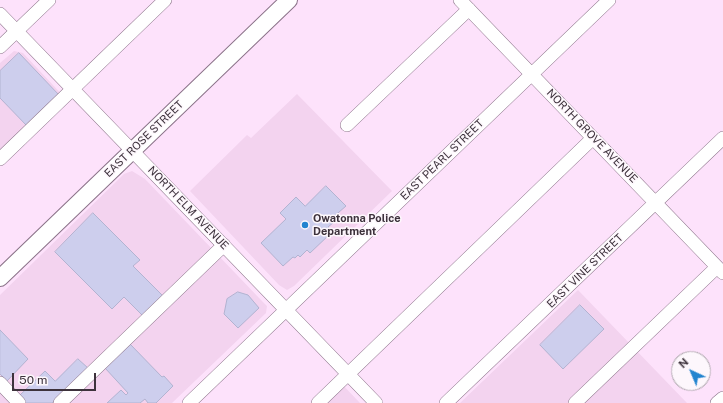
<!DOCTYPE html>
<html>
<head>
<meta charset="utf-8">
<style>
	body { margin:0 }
	#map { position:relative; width:723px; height:403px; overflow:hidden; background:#fde2fb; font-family:"Public Sans",sans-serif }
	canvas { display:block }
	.north { position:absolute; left:671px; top:351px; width:40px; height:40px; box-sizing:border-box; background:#fdf7fc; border:1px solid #b0a8af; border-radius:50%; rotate:316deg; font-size:11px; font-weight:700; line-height:16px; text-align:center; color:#3d323c }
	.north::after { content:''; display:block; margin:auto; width:14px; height:18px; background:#2284cf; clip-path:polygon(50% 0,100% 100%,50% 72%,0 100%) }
	.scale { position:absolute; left:12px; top:373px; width:84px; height:18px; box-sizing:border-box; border:2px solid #3d323c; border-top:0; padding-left:5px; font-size:12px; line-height:14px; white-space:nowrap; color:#3d323c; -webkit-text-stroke:3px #fdf7fc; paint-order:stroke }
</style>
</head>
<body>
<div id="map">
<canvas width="723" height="403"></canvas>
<div class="north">N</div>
<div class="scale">50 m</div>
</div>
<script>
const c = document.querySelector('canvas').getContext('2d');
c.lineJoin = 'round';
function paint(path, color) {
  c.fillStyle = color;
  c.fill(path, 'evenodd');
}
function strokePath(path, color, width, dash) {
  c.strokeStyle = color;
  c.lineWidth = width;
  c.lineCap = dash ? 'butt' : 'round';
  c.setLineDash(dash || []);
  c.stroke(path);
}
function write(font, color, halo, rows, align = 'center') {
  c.font = font + ' "Public Sans",sans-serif';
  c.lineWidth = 3;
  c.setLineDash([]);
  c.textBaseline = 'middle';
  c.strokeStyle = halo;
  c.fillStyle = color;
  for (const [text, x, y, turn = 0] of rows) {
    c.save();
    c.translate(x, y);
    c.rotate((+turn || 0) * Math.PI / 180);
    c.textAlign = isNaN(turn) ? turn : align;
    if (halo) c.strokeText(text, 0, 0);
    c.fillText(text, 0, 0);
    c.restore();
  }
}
paint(new Path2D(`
	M14,51L23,53L66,99L0,165V63Z
	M297,94L392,191L294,286L287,290L279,285L190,191L247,135L251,138Z
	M132,171L145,179L261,300L267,306L266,313L172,403H0V295L124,174Z
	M578,290L687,403H460Z
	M338,380L360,403H314Z`), '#f3d3ef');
const building = new Path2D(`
	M19,53L59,95L27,126L0,98V71Z
	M326,186L346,206L331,219L334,222L328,227L330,229L327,231L330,234L310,253L307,250L300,257L298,255L295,258L293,257L283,266L261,243L286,219L280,213L296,197L305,206Z
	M93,213L140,260L133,266L163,296L143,316L124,297L112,309L55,252Z
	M238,292L248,295L259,308L238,328L224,314L227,299Z
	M580,305L604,329L563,369L540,345Z
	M0,330L28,359L7,381L0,374Z
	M130,344L162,377L164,376L173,386L156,403H148L145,399L140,403H107L121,390L126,395L128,393L105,368Z
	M78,359L88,368L52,403H26L19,396L45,371L55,381Z`);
paint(building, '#cdceed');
strokePath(building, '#b2b3d1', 1);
const minor = new Path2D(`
	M460,0L723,273
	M0,14L376,403
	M0,47L49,0
	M347,125L469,9
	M0,159L165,0
	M0,383L19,403
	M60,403L224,245
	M189,403L609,0
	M318,403L593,138
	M446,403L723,138
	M575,403L717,267
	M717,403L723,398`);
const major = new Path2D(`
	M0,278L289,0`);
strokePath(minor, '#8b7389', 14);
strokePath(major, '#8b7389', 18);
strokePath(minor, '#fff', 13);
strokePath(major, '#fff', 16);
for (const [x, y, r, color] of [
	[305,225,4,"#2284cf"]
]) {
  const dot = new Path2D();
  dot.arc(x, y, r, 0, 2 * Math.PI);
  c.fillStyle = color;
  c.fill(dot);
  strokePath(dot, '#fdf7fc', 1.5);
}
write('11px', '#3d323c', '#fdf7fc', [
	["NORTH GROVE AVENUE",592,136,46],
	["EAST ROSE STREET",144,139,-44],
	["EAST PEARL STREET",442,160,-44],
	["NORTH ELM AVENUE",188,208,46],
	["EAST VINE STREET",585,271,-44]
]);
write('bold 11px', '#3d323c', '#fdf7fc', [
	["Owatonna Police",313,219],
	["Department",313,232]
], 'left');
</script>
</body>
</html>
